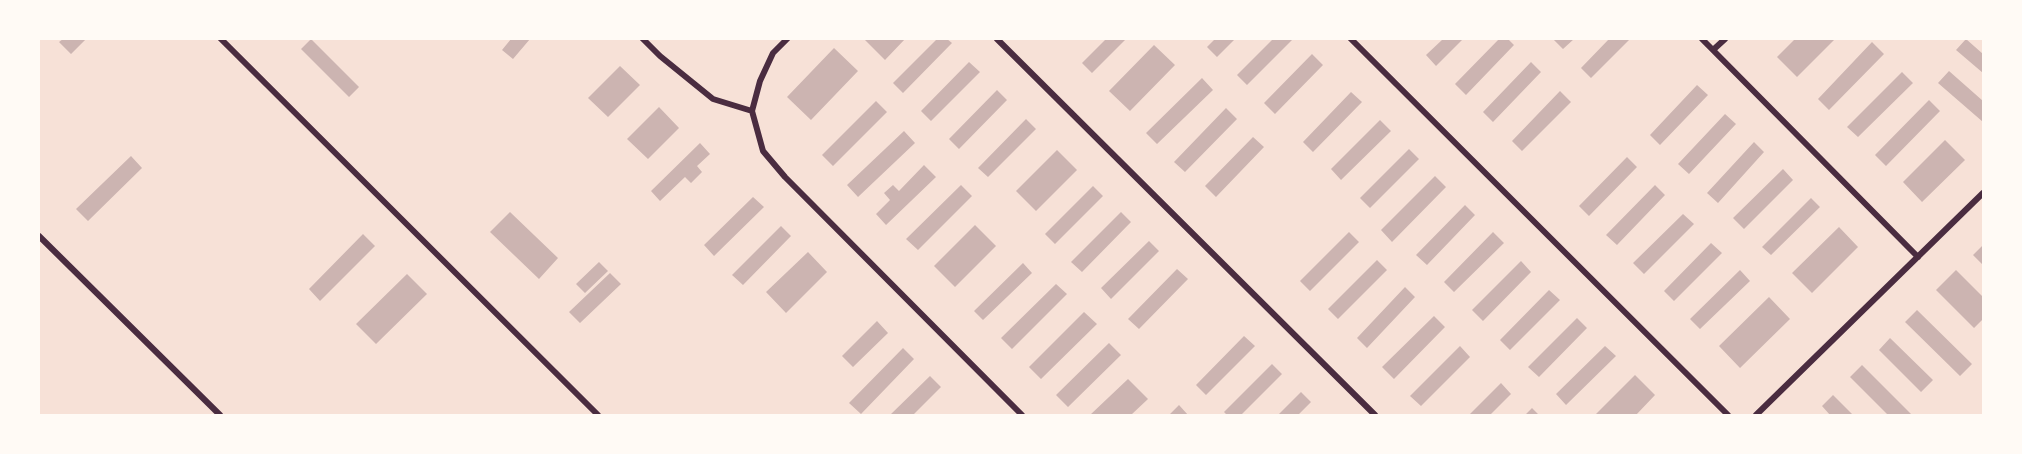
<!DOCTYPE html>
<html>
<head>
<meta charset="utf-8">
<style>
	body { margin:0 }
	#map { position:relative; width:2022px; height:454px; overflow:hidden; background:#f7e1d7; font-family:"Open Sans",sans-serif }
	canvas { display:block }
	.frame { position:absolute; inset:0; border:40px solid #fffaf5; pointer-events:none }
</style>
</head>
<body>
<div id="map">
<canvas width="2022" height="454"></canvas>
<div class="frame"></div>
</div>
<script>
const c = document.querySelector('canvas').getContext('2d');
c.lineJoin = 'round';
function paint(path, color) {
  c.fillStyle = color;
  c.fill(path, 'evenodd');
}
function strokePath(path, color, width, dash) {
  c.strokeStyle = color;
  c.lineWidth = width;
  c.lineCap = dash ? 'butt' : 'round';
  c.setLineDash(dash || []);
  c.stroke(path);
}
paint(new Path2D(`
	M63,39H86L71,54L59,42Z
	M311,39L359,87L349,97L301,49Z
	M511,39H530L513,59L502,50Z
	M864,39H905L885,60Z
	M937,39H947L952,43L903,93L893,83Z
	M1106,39H1126L1092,73L1082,63Z
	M1215,39H1235L1217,57L1207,47Z
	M1273,39H1293L1247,85L1237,75Z
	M1443,39H1463L1436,66L1426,55Z
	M1499,39H1508L1514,45L1466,95L1455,84Z
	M1553,39H1574L1563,49Z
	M1609,39H1630L1591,78L1581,68Z
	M1795,39H1835L1797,77L1777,57Z
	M1966,39L1983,54V73L1956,50Z
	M1872,42L1884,54L1829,110L1818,99Z
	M1154,45L1175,65L1130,111L1109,91Z
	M834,48L858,71L811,120L787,97Z
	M1312,54L1323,65L1275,114L1264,103Z
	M969,62L980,72L931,121L921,111Z
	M1531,62L1541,72L1493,122L1483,112Z
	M620,66L640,85L608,117L588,98Z
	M1949,71L1983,101V122L1938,83Z
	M1902,72L1913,83L1858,137L1847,127Z
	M1202,78L1213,90L1157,144L1146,133Z
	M1697,85L1708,95L1660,145L1650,135Z
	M997,90L1007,100L959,149L949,139Z
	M1560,91L1571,102L1522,151L1512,141Z
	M1351,92L1362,102L1313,152L1303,142Z
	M1929,100L1940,111L1886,166L1875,155Z
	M876,101L887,112L833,166L822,155Z
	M659,107L679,128L648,159L627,139Z
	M1226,108L1237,119L1185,172L1174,162Z
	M1725,114L1736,124L1689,174L1678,164Z
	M1026,119L1036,129L988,177L978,168Z
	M1380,120L1391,131L1341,180L1331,169Z
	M904,131L915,143L858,197L847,185Z
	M1253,137L1264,147L1216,197L1205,186Z
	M1945,140L1965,160L1922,202L1903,182Z
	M1754,142L1764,152L1718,203L1707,193Z
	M700,143L710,154L697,166L702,172L691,183L685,177L660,201L651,191Z
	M1409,149L1419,159L1370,208L1360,198Z
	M1057,150L1077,170L1036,211L1016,191Z
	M131,156L142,168L88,221L76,209Z
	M1627,157L1637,167L1589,216L1579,206Z
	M924,165L936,177L886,225L876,214L890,200L884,193L893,185L899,191Z
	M1783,169L1793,180L1744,229L1733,218Z
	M1435,176L1446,187L1392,242L1381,230Z
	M961,185L972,196L918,250L906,239Z
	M1655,185L1665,195L1617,245L1606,235Z
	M1093,186L1103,196L1055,244L1045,234Z
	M753,197L764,207L714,256L704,245Z
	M1811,198L1820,207L1771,255L1762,247Z
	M1465,205L1475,215L1427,265L1416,255Z
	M510,212L558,258L539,279L490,232Z
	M1121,212L1131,222L1082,272L1071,262Z
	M1683,214L1694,224L1644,274L1633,263Z
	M975,225L996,246L955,287L934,266Z
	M781,226L791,236L743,285L732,275Z
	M1839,227L1858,247L1812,293L1792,273Z
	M1349,232L1359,242L1310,291L1300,281Z
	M1493,232L1504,243L1454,292L1444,282Z
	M363,234L375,246L320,301L309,289Z
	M1149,241L1159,251L1111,299L1101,288Z
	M1711,243L1722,253L1674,301L1664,291Z
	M1983,245V265L1973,255Z
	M808,252L827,272L786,313L766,292Z
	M1377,260L1387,270L1338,319L1328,309Z
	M1521,261L1531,272L1483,321L1472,310Z
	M599,262L608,271L585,293L576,284Z
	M1023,263L1032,273L983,320L974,311Z
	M1177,269L1188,279L1139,329L1128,319Z
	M1740,270L1750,281L1700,329L1690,319Z
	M1956,270L1983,297V319L1974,328L1936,290Z
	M610,273L621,284L580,323L569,312Z
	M407,274L427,294L376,344L356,324Z
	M1056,284L1067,294L1012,349L1001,338Z
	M1405,287L1415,297L1367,348L1357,338Z
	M1549,290L1560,300L1510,350L1500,340Z
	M1769,297L1790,319L1740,368L1719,346Z
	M1917,310L1972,364L1960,376L1905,322Z
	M1084,312L1097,324L1041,379L1029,367Z
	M1434,316L1445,327L1394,379L1382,367Z
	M1577,318L1587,328L1539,377L1528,367Z
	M877,321L888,333L853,367L842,356Z
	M1244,336L1255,346L1206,395L1196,385Z
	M1890,338L1933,380L1921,392L1879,350Z
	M1109,343L1121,355L1068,407L1056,395Z
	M1460,346L1470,357L1421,406L1410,396Z
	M1605,346L1616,356L1566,405L1556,394Z
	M903,348L914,359L861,414L849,403Z
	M1272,364L1282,374L1241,415H1227L1224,412Z
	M1862,365L1912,415H1888L1850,377Z
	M1635,375L1655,395L1636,415H1598L1596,414Z
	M930,376L941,387L913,415H890Z
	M1128,379L1148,399L1131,415H1090Z
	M1501,383L1511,394L1490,415H1469Z
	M1301,392L1311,402L1298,415H1278Z
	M1833,395L1853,415H1830L1822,406Z
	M1179,405L1188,415H1169Z
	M1532,408L1539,415H1525Z`), '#ccb4b1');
strokePath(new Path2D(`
	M221,39L598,415
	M643,39L660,56L713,99L752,111
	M787,39L773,53L760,81L752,111L763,151L785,177L1022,415
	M997,39L1375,415
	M1351,39L1728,415
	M1702,39L1918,257
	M1713,50L1725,39
	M39,236L220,415
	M1756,415L1983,193`), '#4a2c40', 6);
</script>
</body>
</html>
